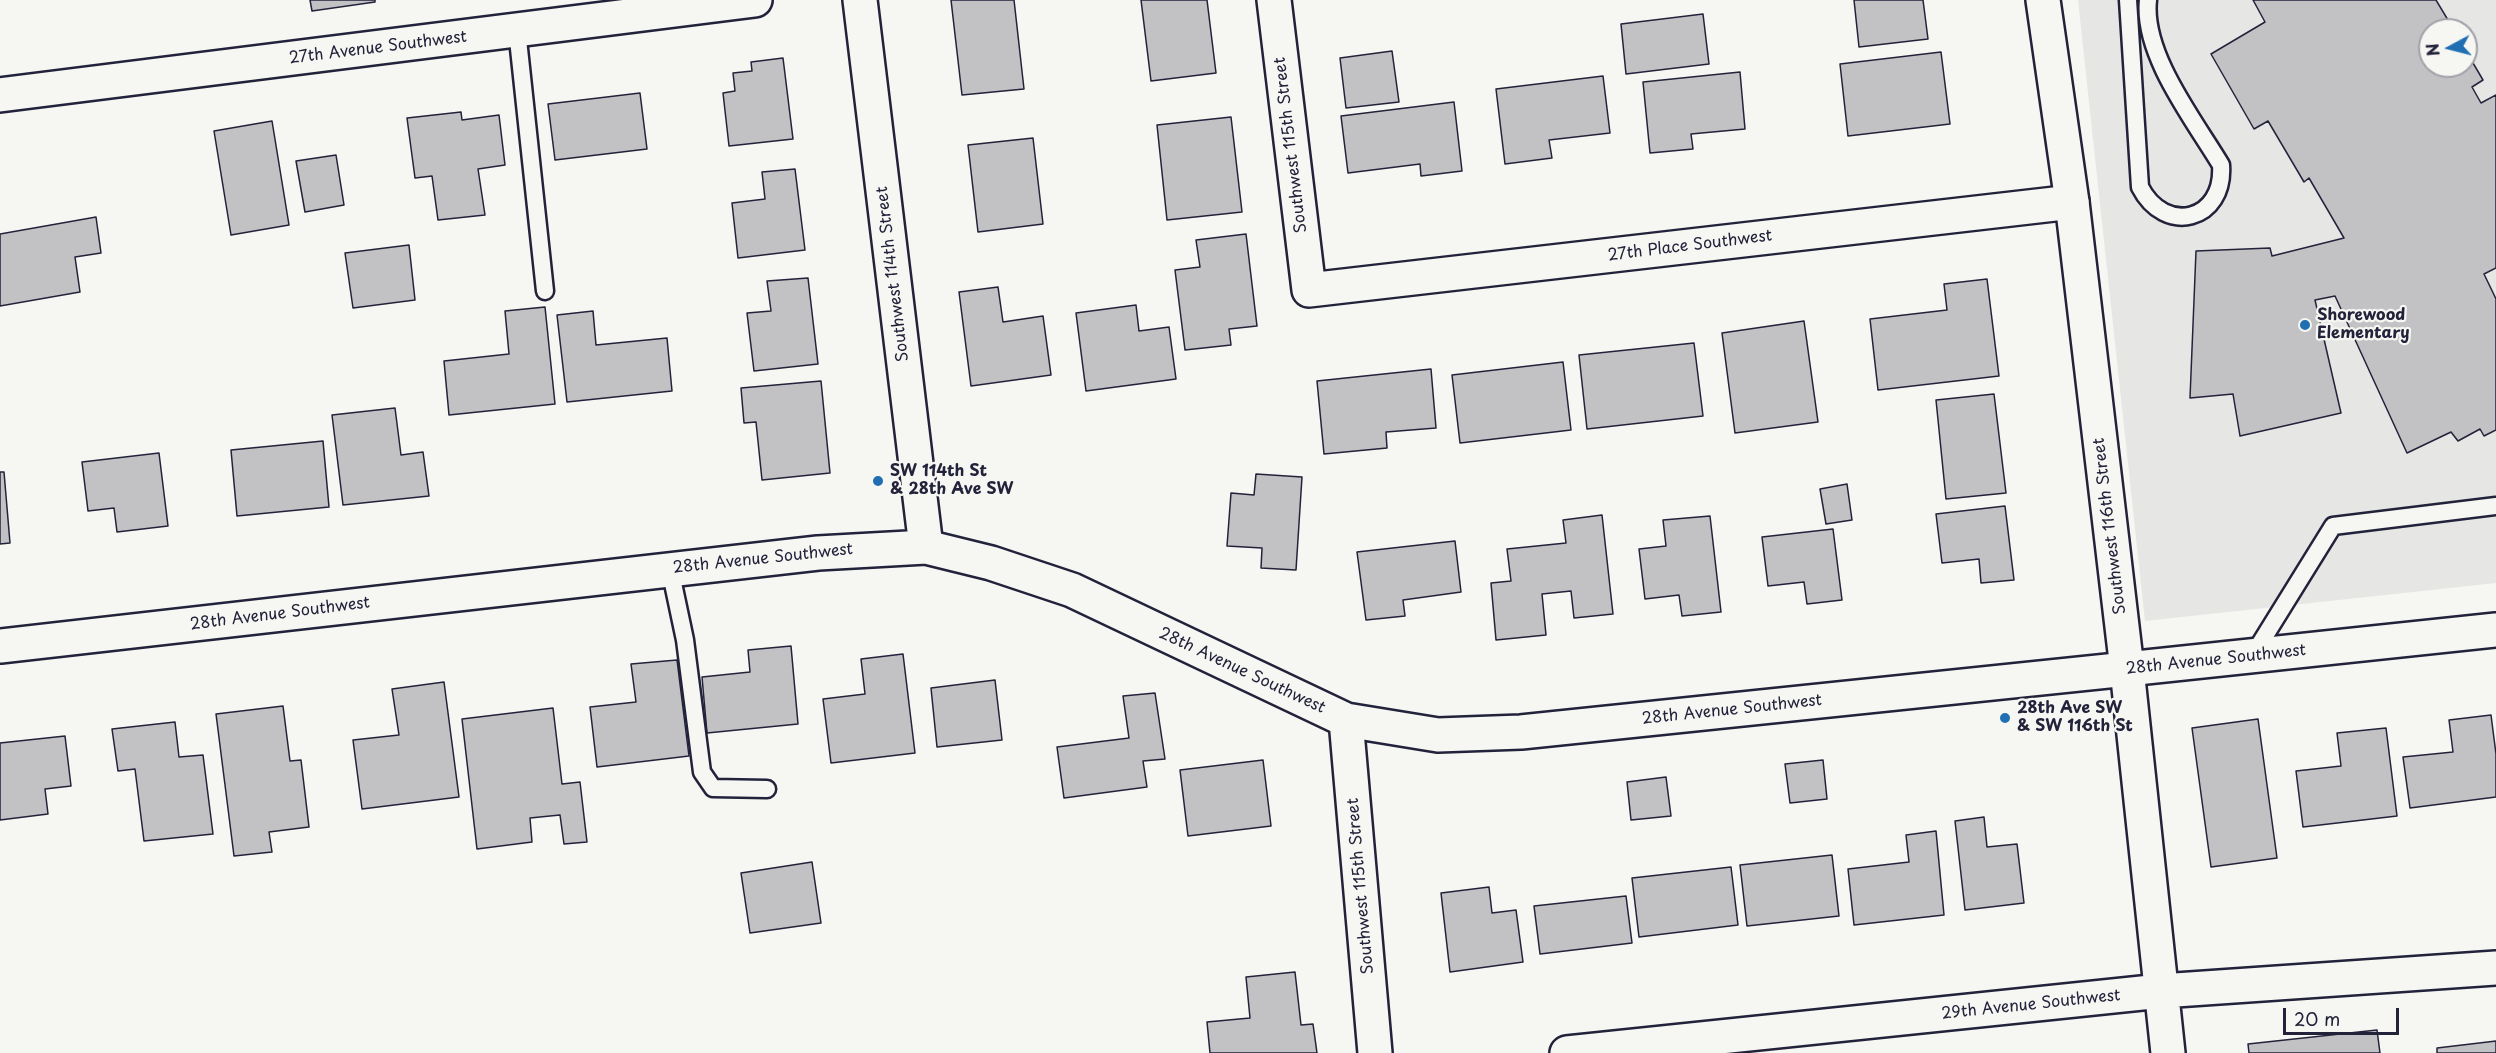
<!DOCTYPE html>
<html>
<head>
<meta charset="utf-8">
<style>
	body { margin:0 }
	#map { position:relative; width:2496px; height:1053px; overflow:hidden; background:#f6f6f2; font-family:"Playpen Sans",sans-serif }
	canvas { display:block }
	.north { position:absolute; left:2418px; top:18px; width:60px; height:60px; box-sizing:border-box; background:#f6f6f2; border:2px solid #a1a1a9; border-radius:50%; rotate:263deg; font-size:16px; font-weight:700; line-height:24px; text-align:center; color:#22223b }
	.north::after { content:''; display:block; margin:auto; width:21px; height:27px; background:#1f6fb2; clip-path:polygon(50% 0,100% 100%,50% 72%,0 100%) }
	.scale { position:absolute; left:2283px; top:1008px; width:116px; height:27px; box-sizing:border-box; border:3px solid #22223b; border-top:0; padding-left:8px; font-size:18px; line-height:21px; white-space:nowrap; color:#22223b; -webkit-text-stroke:4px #f6f6f2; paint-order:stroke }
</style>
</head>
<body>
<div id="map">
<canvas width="2496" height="1053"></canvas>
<div class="north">N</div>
<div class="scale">20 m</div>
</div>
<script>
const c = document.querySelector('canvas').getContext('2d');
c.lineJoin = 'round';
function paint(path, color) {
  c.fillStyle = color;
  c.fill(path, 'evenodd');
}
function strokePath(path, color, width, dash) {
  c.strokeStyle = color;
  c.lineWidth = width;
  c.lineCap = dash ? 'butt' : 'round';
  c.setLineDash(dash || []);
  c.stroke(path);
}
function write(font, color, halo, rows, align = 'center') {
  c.font = font + ' "Playpen Sans",sans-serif';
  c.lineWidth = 4.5;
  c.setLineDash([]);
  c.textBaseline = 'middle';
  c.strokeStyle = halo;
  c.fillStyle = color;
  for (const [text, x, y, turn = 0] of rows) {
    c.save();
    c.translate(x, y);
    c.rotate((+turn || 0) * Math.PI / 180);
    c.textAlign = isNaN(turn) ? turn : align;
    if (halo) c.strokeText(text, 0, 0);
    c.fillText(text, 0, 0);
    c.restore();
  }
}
paint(new Path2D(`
	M2078,0H2496V583L2145,621ZM2430,30H2466V66H2430Z`), '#e6e6e4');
const building = new Path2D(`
	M310,0H375V2L312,11Z
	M951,0H1014L1024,89L962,95Z
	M1141,0H1207L1216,73L1151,81Z
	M1854,0H1923L1928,39L1859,47Z
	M2253,0H2436L2454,30H2430V66H2466V51L2483,80L2472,87L2481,103L2496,95V268L2484,274L2496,299V430L2484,436L2480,429L2458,441L2451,432L2407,453L2335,296L2315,300L2341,413L2240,436L2233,394L2190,398L2196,251L2270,248L2272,256L2344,238L2309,178L2304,182L2268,121L2254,129L2211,54L2265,22Z
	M1703,14L1709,64L1626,74L1621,24Z
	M1392,51L1399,102L1346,108L1340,58Z
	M1941,52L1950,124L1848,136L1840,64Z
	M783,58L793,139L729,146L723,93L735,91L733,73L752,71L751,62Z
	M1740,72L1745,129L1691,134L1693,149L1650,153L1643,82Z
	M1603,76L1610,133L1549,140L1552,158L1505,164L1496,89Z
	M640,93L647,149L555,160L548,104Z
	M1454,102L1462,171L1421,176L1420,164L1348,173L1341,116Z
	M461,112L462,120L499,115L505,165L478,169L485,215L438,220L432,176L415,178L407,118Z
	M1231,117L1242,212L1167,220L1157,125Z
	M272,121L289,225L231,235L214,131Z
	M1033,138L1043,224L978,232L968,145Z
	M336,155L344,205L305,212L296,161Z
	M795,169L805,250L738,258L732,203L765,199L762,172Z
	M96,217L101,253L75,257L80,292L0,306V234Z
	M1246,234L1257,326L1229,329L1231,345L1185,350L1175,270L1200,267L1196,240Z
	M409,245L415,300L353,308L345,253Z
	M808,278L818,364L754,371L747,313L771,311L767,281Z
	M1987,279L1999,376L1878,390L1870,319L1947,310L1944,284Z
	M998,287L1003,322L1043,316L1051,375L971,386L959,292Z
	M1136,305L1139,331L1169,327L1176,379L1086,391L1076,313Z
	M545,307L555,404L449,415L444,361L509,354L505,311Z
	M593,311L596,345L667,338L672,391L567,402L557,315Z
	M1804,321L1818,422L1735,433L1722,333Z
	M1694,343L1703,416L1587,429L1579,355Z
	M1563,362L1571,430L1460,443L1452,375Z
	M1431,369L1436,428L1386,432L1387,448L1324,454L1317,381Z
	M821,381L830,473L762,480L756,422L744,423L741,388Z
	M1994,394L2006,493L1946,499L1936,400Z
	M395,408L401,455L423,452L429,496L343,505L332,415Z
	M323,441L329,507L237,516L231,450Z
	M159,453L168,526L117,532L114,508L88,511L82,462Z
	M0,472H4L10,543L0,544Z
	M1256,474L1302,477L1296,570L1261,568L1262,548L1227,546L1231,493L1254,495Z
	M1847,484L1852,520L1826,524L1820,489Z
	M2005,506L2014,580L1981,583L1979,559L1942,563L1936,514Z
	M1602,515L1613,614L1574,618L1571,591L1542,594L1546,635L1496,640L1491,583L1511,581L1507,549L1566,543L1563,520Z
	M1710,516L1721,612L1682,616L1679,595L1645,599L1639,549L1666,546L1663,520Z
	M1833,529L1842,600L1807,604L1804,582L1768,586L1762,537Z
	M1455,541L1461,592L1403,600L1405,616L1366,620L1357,552Z
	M791,646L798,724L707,733L702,677L750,672L748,650Z
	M903,654L915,753L831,763L823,699L865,694L861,659Z
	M677,660L689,756L597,767L590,707L636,702L631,664Z
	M995,680L1002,740L937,747L931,688Z
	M444,682L459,797L362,809L353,740L399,735L392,689Z
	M1155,693L1165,759L1143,761L1147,787L1064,798L1057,747L1129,738L1123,696Z
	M283,706L290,761L301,760L309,827L269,832L272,852L234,856L216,714Z
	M553,708L562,784L580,782L587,842L564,844L560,815L530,818L532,842L477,849L462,719Z
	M2491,715L2496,754V797L2410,808L2403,757L2453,752L2449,720Z
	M2258,719L2277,858L2211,867L2192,728Z
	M175,722L179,757L203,755L213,834L144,841L135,769L118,771L112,729Z
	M2386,728L2397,816L2303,827L2296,771L2341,766L2337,733Z
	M65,736L71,786L45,789L48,814L0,820V743Z
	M1263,760L1271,826L1188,836L1180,770Z
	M1823,760L1827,799L1790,803L1785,764Z
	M1666,777L1671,816L1631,820L1627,782Z
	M1984,817L1987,847L2017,844L2024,903L1965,910L1955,821Z
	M1936,831L1944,915L1854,925L1848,869L1909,862L1906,835Z
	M1832,855L1839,916L1747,926L1740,865Z
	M812,862L821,923L750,933L741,873Z
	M1731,867L1738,925L1639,937L1632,878Z
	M1489,887L1492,913L1516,910L1523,962L1450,972L1441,893Z
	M1626,896L1632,943L1540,954L1534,906Z
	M1295,972L1301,1025L1313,1024L1317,1053H1210L1207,1022L1250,1018L1246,977Z
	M2377,1030L2380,1053H2249L2248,1044Z
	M2496,1041V1053H2437V1048Z`);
paint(building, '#c2c2c4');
strokePath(building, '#22223b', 1.5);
const service = new Path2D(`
	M2128,0L2140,187C2165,236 2225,221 2221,165C2194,120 2142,54 2148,0
	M517,30L545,291
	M670,569L685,640L702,772L713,788L767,789
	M2253,655L2333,526L2496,506`);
const minor = new Path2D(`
	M860,0L926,547
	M1274,0L1309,290L2072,202
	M0,95L755,0
	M0,646L818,553L926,547L991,563L1072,590L1346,720L1438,735L1521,732L2127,669L2168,1053
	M1346,720L1375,1053
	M1567,1053L2161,991L2496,968`);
const tertiary = new Path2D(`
	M2043,0L2072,202L2127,669L2496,630`);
strokePath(service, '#22223b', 21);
strokePath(minor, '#22223b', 38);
strokePath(tertiary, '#22223b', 38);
strokePath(service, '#f6f6f2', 16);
strokePath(minor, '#f6f6f2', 33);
strokePath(tertiary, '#f6f6f2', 33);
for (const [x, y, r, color] of [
	[2305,325,6,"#1f6fb2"],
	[878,481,6,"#1f6fb2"],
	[2005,718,6,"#1f6fb2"]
]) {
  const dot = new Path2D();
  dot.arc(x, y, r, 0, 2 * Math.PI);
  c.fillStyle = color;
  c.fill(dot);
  strokePath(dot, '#f6f6f2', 2);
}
write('16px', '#22223b', '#f6f6f2', [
	["27th Avenue Southwest",378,48,-7],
	["Southwest 115th Street",1291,145,-97],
	["27th Place Southwest",1690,246,-7],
	["Southwest 114th Street",893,274,-97],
	["Southwest 116th Street",2110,526,-97],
	["28th Avenue Southwest",763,559,-6],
	["28th Avenue Southwest",280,614,-7],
	["28th Avenue Southwest",2216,660,-6],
	["28th Avenue Southwest",1242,671,25],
	["28th Avenue Southwest",1732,710,-6],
	["Southwest 115th Street",1361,886,-95],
	["29th Avenue Southwest",2031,1005,-6]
]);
write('bold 16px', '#22223b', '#f6f6f2', [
	["Shorewood",2317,316],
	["Elementary",2317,334],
	["SW 114th St",890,472],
	["& 28th Ave SW",890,490],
	["28th Ave SW",2017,709],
	["& SW 116th St",2017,727]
], 'left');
</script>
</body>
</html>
